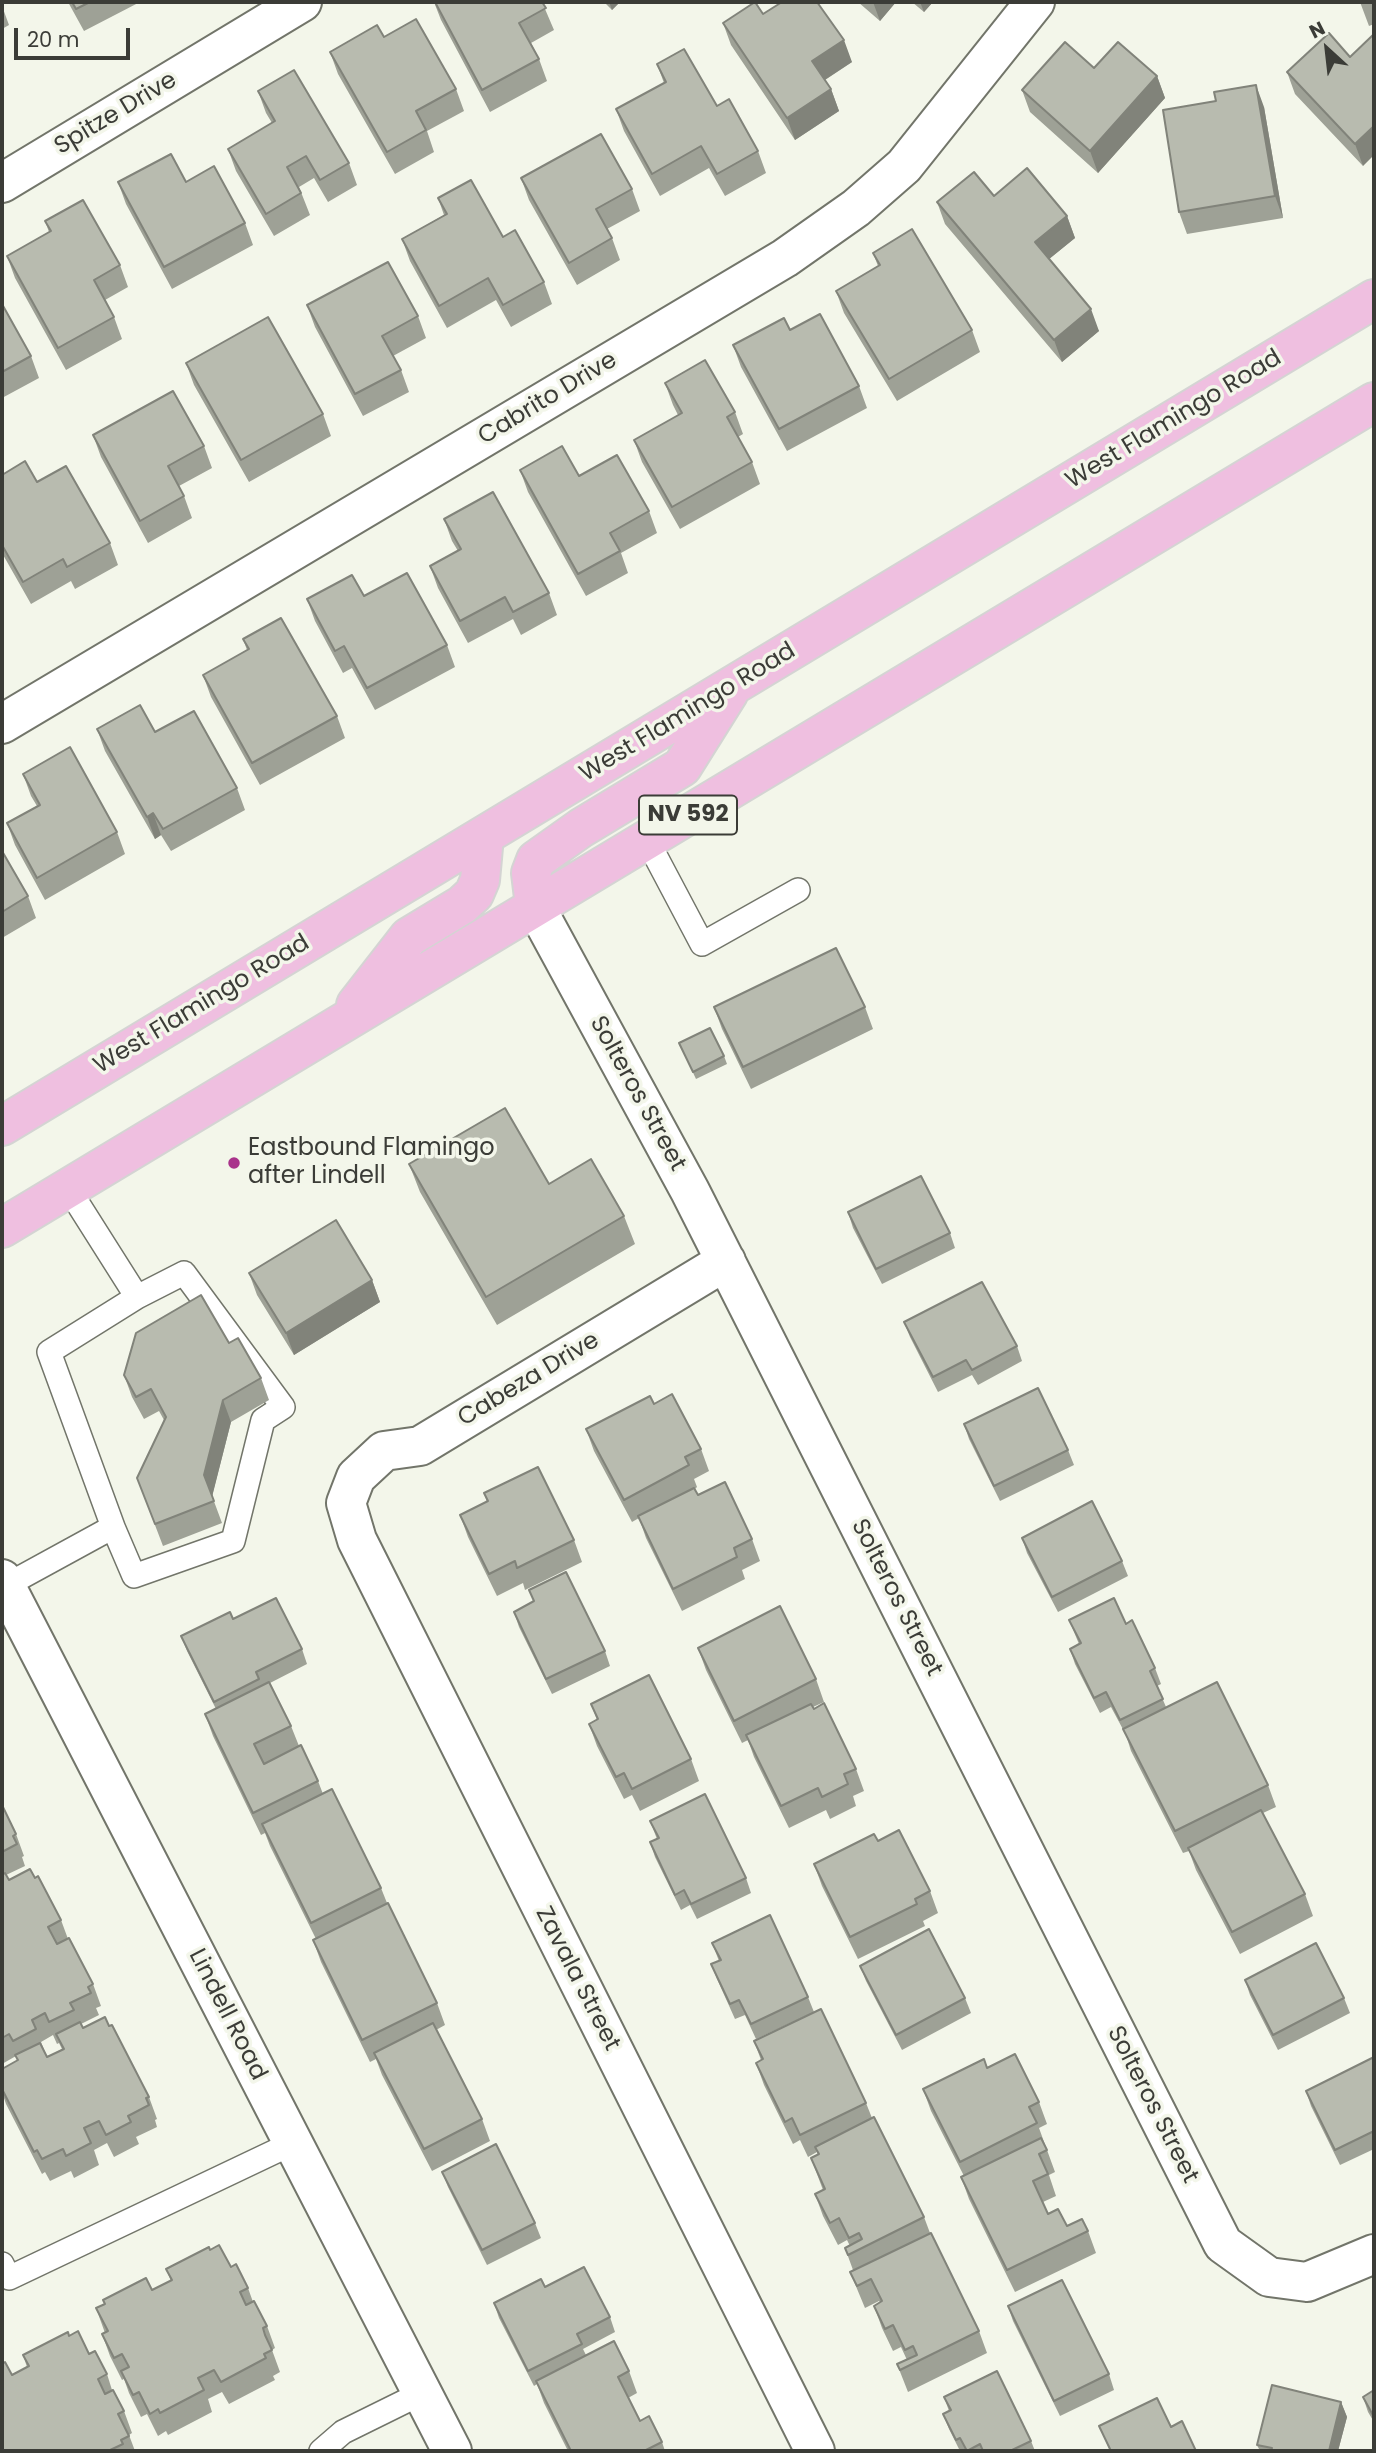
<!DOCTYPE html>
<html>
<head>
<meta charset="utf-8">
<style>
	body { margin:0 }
	#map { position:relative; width:1376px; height:2453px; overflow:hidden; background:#f3f6ea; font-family:Poppins,sans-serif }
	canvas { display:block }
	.frame { position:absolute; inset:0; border:4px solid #3b3c37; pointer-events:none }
	.north { position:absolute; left:1292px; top:14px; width:70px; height:70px; -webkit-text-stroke:5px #f3f6ea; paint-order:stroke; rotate:333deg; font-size:19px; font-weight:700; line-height:28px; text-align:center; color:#3b3c37 }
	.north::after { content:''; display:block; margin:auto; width:24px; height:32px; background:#3b3c37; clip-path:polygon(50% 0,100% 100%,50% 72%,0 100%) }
	.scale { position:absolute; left:14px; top:28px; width:116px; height:32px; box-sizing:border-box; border:4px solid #3b3c37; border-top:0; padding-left:9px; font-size:21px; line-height:24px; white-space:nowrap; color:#3b3c37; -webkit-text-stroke:5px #f3f6ea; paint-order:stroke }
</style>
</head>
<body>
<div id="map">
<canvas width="1376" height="2453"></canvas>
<div class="frame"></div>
<div class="north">N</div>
<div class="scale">20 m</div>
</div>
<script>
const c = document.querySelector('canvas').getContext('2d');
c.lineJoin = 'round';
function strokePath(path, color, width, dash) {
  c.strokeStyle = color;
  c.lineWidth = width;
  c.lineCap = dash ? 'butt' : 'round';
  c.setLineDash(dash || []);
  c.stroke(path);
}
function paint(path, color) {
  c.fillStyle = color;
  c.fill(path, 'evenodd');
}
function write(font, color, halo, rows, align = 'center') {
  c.font = font + ' Poppins,sans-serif';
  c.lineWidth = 7;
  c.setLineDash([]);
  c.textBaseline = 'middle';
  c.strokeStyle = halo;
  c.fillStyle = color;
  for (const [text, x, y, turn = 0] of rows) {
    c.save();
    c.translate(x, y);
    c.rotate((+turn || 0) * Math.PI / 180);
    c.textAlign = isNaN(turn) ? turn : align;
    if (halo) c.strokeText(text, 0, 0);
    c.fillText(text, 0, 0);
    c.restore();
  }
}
const service = new Path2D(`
	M647,840L702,944L798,890
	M113,1527L134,1576L233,1541L263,1420L283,1407L184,1273L137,1297
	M5,1586L113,1527L49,1352L137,1297L68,1188
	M2,2264L9,2278L293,2143
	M321,2451L343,2432L422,2393`);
const minor = new Path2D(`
	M2,724L785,258L856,208L904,166L1035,2
	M535,906L690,1191L1223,2244L1269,2277L1307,2282L1374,2254
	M726,1261L420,1446L384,1451L356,1477L346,1503L357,1540L815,2451`);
const tertiary = new Path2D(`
	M2,183L302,2
	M2,1579L452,2451`);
const primary = new Path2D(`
	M535,906L531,873L536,860L581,828L682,767L729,692
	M356,1005L409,937L462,905L474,894L480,880L484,836
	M2,1126L1374,299
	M2,1228L1374,402`);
strokePath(service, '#72756a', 26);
strokePath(minor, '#72756a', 42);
strokePath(tertiary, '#72756a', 42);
strokePath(primary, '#d4d4d3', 42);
strokePath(service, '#fff', 23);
strokePath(minor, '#fff', 38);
strokePath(tertiary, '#fff', 38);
strokePath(primary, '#efbfe0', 38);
paint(new Path2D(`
	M68,2H140L84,31Z
	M434,2H542L554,30L531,43L539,59L547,81L490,112L441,20Z
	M604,2H620L612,10Z
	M858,2H896L880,21Z
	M912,2H933L924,12Z
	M1360,2H1374V24L1369,26Z
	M2,6L9,25L2,29Z
	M763,14L852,62L825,80L831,89L839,111L795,140L731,45L723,23Z
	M384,37L456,89L464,111L427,131L434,152L395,174L338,74L330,52Z
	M1350,57L1363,166L1295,94L1287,72Z
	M657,64L717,106L758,151L766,173L725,196L709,168L660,196L624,131L616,109L664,83Z
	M1157,76L1165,98L1098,173L1030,112L1022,90Z
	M258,91L349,163L357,185L328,202L314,178L299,187L310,215L274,236L236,171L228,149L272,123L266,113Z
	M1264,107L1283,218L1187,234L1179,212Z
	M521,178L632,189L640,211L607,229L612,238L620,260L577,285L529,200Z
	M118,182H186L245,223L253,245L172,289L126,204Z
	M994,196L1067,216L1075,238L1049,259L1099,331L1062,362L945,224L937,202Z
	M438,198L503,237L544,282L552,304L511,327L496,300L447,328L410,261L402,239L444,215Z
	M45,221L120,265L128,287L105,300L114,317L122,339L66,370L15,278L7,256L49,232Z
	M873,253L972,330L980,352L897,401L844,313L836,291L878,266Z
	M2,304L31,356L39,378L2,398Z
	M307,305L418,316L426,338L393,356L401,370L409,392L363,416L315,327Z
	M790,330L859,386L867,408L787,451L741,367L733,345Z
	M186,363L323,414L331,436L249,482L194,385Z
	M665,383L735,412L743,434L738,437L752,462L760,484L680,529L642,462L634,440L678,415L673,405Z
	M93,435L204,446L212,468L179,486L184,496L192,518L148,543L101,457Z
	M520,470L649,511L657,533L621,553L628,573L586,596L528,492Z
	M2,475L37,482L110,543L118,565L75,589L71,581L31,604L2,553Z
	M444,519L549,593L557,615L521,635L513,619L468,643L438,588L430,566L458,551L452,541Z
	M364,596L447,645L455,667L375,710L352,668L343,673L315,621L307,599Z
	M243,639L337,716L345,738L260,785L211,697L203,675L247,650Z
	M97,729L237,788L245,810L171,851L161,835L155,839L105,751Z
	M23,774L117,832L125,854L45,900L15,845L7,823L37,806L31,796Z
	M2,851L28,896L36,918L2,938Z
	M714,1007H865L873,1029L751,1089L722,1029Z
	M679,1043L724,1056L727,1064L696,1079Z
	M409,1164L549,1184L624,1216L635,1244L497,1325L420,1192Z
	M848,1212L950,1233L955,1248L882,1284L853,1228Z
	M249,1273L372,1280L380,1302L294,1355L257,1295Z
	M904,1322L1017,1346L1022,1361L978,1385L972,1375L938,1392L910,1337Z
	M229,1343L261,1378L269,1400L231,1422L212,1496L222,1523L163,1546L137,1478L164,1420L159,1411L144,1419L132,1397L124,1375Z
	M654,1404L701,1449L709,1471L694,1479L697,1487L695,1489L698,1495L752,1539L760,1561L742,1570L745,1579L682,1611L646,1538L639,1518L632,1522L594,1451L586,1429Z
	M964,1424L1068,1450L1074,1465L1000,1501L969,1439Z
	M484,1493L574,1540L582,1562L525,1590L523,1583L497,1596L468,1537L460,1515L487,1502Z
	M1022,1538L1122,1561L1128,1576L1058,1612L1027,1553Z
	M529,1590L605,1651L610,1666L552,1694L519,1627L514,1612L534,1602Z
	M233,1619L302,1649L307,1664L270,1683L291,1726L299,1746L318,1781L323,1794L381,1888L387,1903L437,2003L445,2025L436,2030L482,2119L490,2141L432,2171L382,2075L376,2059L370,2062L321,1962L313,1940L316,1939L270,1846L265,1833L261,1835L213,1736L205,1714L216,1709L187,1651L181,1636Z
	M1069,1620L1126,1624L1155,1668L1161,1684L1157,1686L1166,1707L1268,1785L1276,1807L1263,1813L1305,1894L1313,1916L1240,1954L1196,1870L1189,1851L1183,1853L1131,1751L1126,1735L1111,1707L1100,1713L1075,1664L1070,1649L1079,1644Z
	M698,1648L816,1679L824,1702L813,1707L856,1769L864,1791L853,1796L856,1806L830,1819L826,1810L789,1828L754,1757L748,1740L742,1743L706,1670Z
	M591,1704L691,1759L699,1781L640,1811L632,1795L624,1799L597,1746L589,1724L597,1720Z
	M2,1805L16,1834L24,1856L22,1857L25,1866L6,1875L9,1880L35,1878L61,1920L68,1939L93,1984L101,2006L96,2008L99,2015L81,2024L83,2028L149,2097L157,2119L155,2120L157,2127L136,2137L139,2144L114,2157L107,2143L94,2150L99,2165L74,2178L71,2171L50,2181L45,2172L42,2174L6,2104L2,2092V2069L17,2061L16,2056L2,2064ZM53,2035L57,2044L59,2043L62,2049L47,2057L41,2042Z
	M650,1821L746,1878L751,1893L697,1919L690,1905L681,1910L655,1857L650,1842L657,1839Z
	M878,1841L930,1891L938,1913L923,1921L925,1926L858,1959L822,1886L814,1864Z
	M712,1943L808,1997L814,2012L756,2039L745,2015L735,2019L717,1979L711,1964L719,1961Z
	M860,1966L965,1998L971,2013L902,2050L866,1981Z
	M1245,1980L1344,1998L1350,2013L1278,2050L1250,1995Z
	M754,2041L866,2103L872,2118L924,2217L930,2233L979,2331L987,2353L908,2392L897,2364L907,2360L901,2347L893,2351L882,2328L874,2306L880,2302L879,2301L865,2308L850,2272L853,2270L845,2248L850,2246L847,2240L838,2245L823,2216L815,2194L823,2190L811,2158L818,2155L817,2152L808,2157L800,2140L793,2144L764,2085L756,2063L761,2060Z
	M1374,2057V2149L1340,2165L1311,2106L1306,2091Z
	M987,2068L1039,2102L1047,2124L1039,2128L1055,2172L1049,2175L1056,2196L1043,2202L1048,2214L1067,2226L1088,2231L1096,2253L1015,2292L969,2199L961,2177L964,2176L931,2111L923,2089Z
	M442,2172L535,2223L541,2238L487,2265L448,2187Z
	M210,2250L231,2267L248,2288L253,2302L267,2326L275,2348L272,2350L280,2372L273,2376L275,2380L229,2404L222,2392L208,2399L212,2412L168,2435L166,2431L158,2436L147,2414L141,2417L129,2393L124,2379L122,2380L110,2356L102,2334L105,2333L96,2308L152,2290L171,2281L166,2269Z
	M545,2287L610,2317L615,2332L583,2349L586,2355L629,2371L637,2393L628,2398L640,2421L662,2442L665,2451H568L544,2403L537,2384L534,2386L499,2318L494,2303Z
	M1008,2306L1109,2374L1114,2390L1060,2416L1013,2321Z
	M69,2336L89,2354L107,2374L112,2390L124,2411L132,2433L129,2435L135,2451H2L12,2375L27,2367L23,2355Z
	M1374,2390V2422L1368,2412L1363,2397Z
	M944,2397L1031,2441L1035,2451H960L949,2429L943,2414L949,2411Z
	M1341,2402L1347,2417L1338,2451H1260L1257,2445Z
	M1099,2426L1171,2427L1196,2451H1110Z`), '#9ea196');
paint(new Path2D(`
	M609,2H620L612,10Z
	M873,2H896L880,21Z
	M920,2H933L924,12Z
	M844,40L852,62L820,83L812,61Z
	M1157,76L1165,98L1098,173L1090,151Z
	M1256,85L1264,107L1283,218L1275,196Z
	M831,89L839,111L795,140L787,118Z
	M1374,126V155L1363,166L1355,144Z
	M1067,216L1075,238L1043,264L1035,242Z
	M1091,309L1099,331L1062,362L1054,340Z
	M153,813L161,835L155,839L147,817Z
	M372,1280L380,1302L294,1355L286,1333Z
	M223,1400L231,1422L212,1497L204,1475Z
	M1341,2402L1347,2417L1338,2451H1329Z`), '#81837a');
const building = new Path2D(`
	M72,2H90L76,9Z
	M435,2H542L546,8L519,23L539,59L482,90Z
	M755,2L763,14L782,2H817L844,40L812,61L831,89L787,118L723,23Z
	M416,19L456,89L416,111L426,130L387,152L330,52L377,25L384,37Z
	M1329,33L1350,57L1374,34V126L1355,144L1287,72Z
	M1065,42L1094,68L1118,42L1157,76L1090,151L1022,90Z
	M684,49L717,106L729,99L758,151L717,174L701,146L652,174L616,109L666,82L657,64Z
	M294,70L349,163L320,180L306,156L287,167L301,193L266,214L228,149L275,121L258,91Z
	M1256,85L1275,196L1179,212L1163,110L1216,101L1214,92Z
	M601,134L632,189L596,209L612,238L569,263L521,178Z
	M171,154L186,182L214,166L245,223L164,267L118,182Z
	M1027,168L1067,216L1035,242L1091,309L1054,340L937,202L974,172L994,196Z
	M471,180L503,237L515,230L544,282L503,305L488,278L439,306L402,239L447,214L438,198Z
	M83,200L120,265L94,280L114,317L58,348L7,256L51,231L45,221Z
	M912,229L972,330L889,379L836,291L880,265L873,253Z
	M388,262L418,316L382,336L401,370L355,394L307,305Z
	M2,304L31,356L2,372Z
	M820,314L859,386L779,429L733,345L784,318L790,330Z
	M268,317L323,414L241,460L186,363Z
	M705,360L735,412L727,417L752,462L672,507L634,440L682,413L665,383Z
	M173,391L204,446L168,466L184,496L140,521L93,435Z
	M562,446L579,476L617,455L649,511L610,533L620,551L578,574L520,470Z
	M25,461L37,482L66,466L110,543L67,567L63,559L23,582L2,545V475Z
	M493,492L549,593L513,612L505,597L460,621L430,566L461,549L444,519Z
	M407,573L447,645L367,688L344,646L335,651L307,599L352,575L364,596Z
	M281,618L337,716L252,763L203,675L249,649L243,639Z
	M140,705L155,732L194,711L237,788L163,829L153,813L147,817L97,729Z
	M70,747L117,832L37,878L7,823L40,805L23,774Z
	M2,851L28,896L2,912Z
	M836,948L865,1007L743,1067L714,1007Z
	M710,1028L724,1056L693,1072L679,1043Z
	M505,1108L549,1184L591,1159L624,1216L486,1297L409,1164Z
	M921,1176L950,1233L876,1269L848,1212Z
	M336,1220L372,1280L286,1333L249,1273Z
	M982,1282L1017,1346L972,1370L966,1360L933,1377L904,1322Z
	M201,1295L229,1343L238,1338L261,1378L223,1400L204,1475L214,1501L155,1524L137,1478L166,1417L151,1389L136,1397L124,1375L136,1333Z
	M1038,1388L1068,1450L994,1486L964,1424Z
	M672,1394L701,1449L685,1457L689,1465L624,1500L586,1429L650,1396L654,1404Z
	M538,1467L574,1540L517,1568L515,1561L489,1574L460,1515L488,1501L484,1493Z
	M725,1482L752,1539L734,1548L737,1557L673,1589L638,1516L694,1488L698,1495Z
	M1092,1501L1122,1561L1052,1597L1022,1538Z
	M566,1572L605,1651L546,1679L514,1612L534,1601L529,1590Z
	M276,1598L302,1649L256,1672L259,1679L214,1702L181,1636L230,1612L233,1619Z
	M1114,1598L1126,1624L1132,1620L1155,1668L1150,1671L1163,1699L1120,1720L1106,1692L1094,1698L1070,1649L1081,1643L1069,1620Z
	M780,1606L816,1679L734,1721L698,1648Z
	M649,1675L691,1759L632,1789L624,1773L616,1777L589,1724L598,1719L591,1704Z
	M269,1682L291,1726L254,1744L264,1764L301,1745L318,1781L253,1813L205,1714Z
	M1217,1682L1268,1785L1175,1831L1123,1729Z
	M824,1703L856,1769L844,1774L848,1784L822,1797L818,1788L781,1806L746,1735L811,1704L814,1709Z
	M332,1789L381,1888L311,1923L262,1824Z
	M705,1794L746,1878L691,1904L684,1890L675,1895L650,1842L659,1838L650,1821Z
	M2,1805L16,1834L13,1836L17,1844L2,1852Z
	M1261,1810L1305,1894L1232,1932L1188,1848Z
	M899,1830L930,1891L915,1899L917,1904L850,1937L814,1864L874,1834L878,1841Z
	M30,1869L35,1878L38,1876L61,1920L48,1927L57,1944L69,1938L93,1984L88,1987L91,1993L70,2003L74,2010L49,2022L45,2013L32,2020L36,2029L13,2041L9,2034L2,2038V1875L5,1873L9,1880Z
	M388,1903L437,2003L362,2040L313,1940Z
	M770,1915L808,1997L751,2024L739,2000L730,2004L711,1964L721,1960L712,1943Z
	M929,1929L965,1998L896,2035L860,1966Z
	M1316,1943L1344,1998L1273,2035L1245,1980Z
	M821,2009L866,2103L800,2135L792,2118L785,2122L756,2063L763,2059L754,2041Z
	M105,2017L109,2026L112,2025L149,2097L146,2098L149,2105L128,2116L131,2122L106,2135L99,2121L84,2128L91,2143L66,2156L63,2149L42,2159L37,2150L34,2152L2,2089V2069L18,2060L15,2055L40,2043L47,2057L64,2049L56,2034L80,2022L83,2028Z
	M433,2023L482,2119L424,2149L374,2053Z
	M1015,2054L1039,2102L1029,2107L1037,2123L960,2162L923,2089L984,2059L987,2068Z
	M1374,2057V2131L1335,2150L1306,2091Z
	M874,2117L924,2217L848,2255L845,2248L862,2239L859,2233L849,2238L839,2218L830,2223L815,2194L825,2189L811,2158L819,2154L815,2147Z
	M1041,2138L1047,2150L1039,2154L1048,2174L1033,2181L1048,2214L1058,2209L1067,2226L1082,2219L1088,2231L1007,2270L961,2177Z
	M496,2144L535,2223L482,2250L442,2172Z
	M931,2233L979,2331L900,2370L897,2364L917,2355L913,2346L905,2350L893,2325L885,2329L874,2306L882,2301L871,2279L857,2286L850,2272Z
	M219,2245L231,2267L236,2264L248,2288L240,2292L246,2305L254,2301L267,2326L263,2328L265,2335L272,2350L264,2354L266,2358L221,2382L214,2370L198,2378L204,2390L160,2413L158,2409L150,2414L139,2392L133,2395L121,2371L129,2367L122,2354L114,2358L102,2334L108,2331L96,2308L105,2304L103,2300L146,2278L152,2290L172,2280L166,2269L209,2247L210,2250Z
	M584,2267L610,2317L577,2334L582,2344L528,2371L494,2303L541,2279L545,2287Z
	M1062,2280L1109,2374L1054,2401L1008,2306Z
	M78,2331L89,2354L95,2351L107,2374L98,2379L105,2394L113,2390L124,2411L118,2414L129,2436L121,2440L123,2444L108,2451H2V2364L5,2362L12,2375L29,2366L23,2355L68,2332L69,2336Z
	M614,2341L629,2371L618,2377L640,2421L649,2416L662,2442L644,2451H571L536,2381Z
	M997,2371L1031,2441L1010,2451H983L980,2444L967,2451L960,2438L956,2440L943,2414L951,2410L944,2397Z
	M1272,2385L1341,2402L1329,2451H1271L1272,2448L1257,2445Z
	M1374,2390V2417L1363,2397Z
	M1157,2398L1171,2427L1182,2421L1196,2451H1111L1099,2426Z`);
paint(building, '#b8bbaf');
strokePath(building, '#81837a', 2);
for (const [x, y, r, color] of [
	[234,1163,7,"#a9338b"]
]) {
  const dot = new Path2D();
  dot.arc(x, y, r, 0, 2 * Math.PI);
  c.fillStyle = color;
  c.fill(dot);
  strokePath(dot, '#f3f6ea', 2.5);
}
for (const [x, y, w] of [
	[688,815,98]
]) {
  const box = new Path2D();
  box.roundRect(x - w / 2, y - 19.5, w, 39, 5);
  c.fillStyle = '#f3f6ea';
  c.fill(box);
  strokePath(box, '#3b3c37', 2);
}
write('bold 23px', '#3b3c37', null, [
	["NV 592",688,815]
]);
write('24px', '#3b3c37', '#f3f6ea', [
	["Spitze Drive",116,114,-31],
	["Cabrito Drive",548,399,-31],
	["West Flamingo Road",1174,420,-31],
	["West Flamingo Road",688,713,-31],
	["West Flamingo Road",202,1005,-31],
	["Solteros Street",637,1094,61],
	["Cabeza Drive",529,1380,-31],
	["Solteros Street",896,1598,63],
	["Zavala Street",577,1979,63],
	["Lindell Road",227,2015,63],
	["Solteros Street",1152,2105,63]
]);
write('24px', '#3b3c37', '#f3f6ea', [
	["Eastbound Flamingo",248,1149],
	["after Lindell",248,1177]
], 'left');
</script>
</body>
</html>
